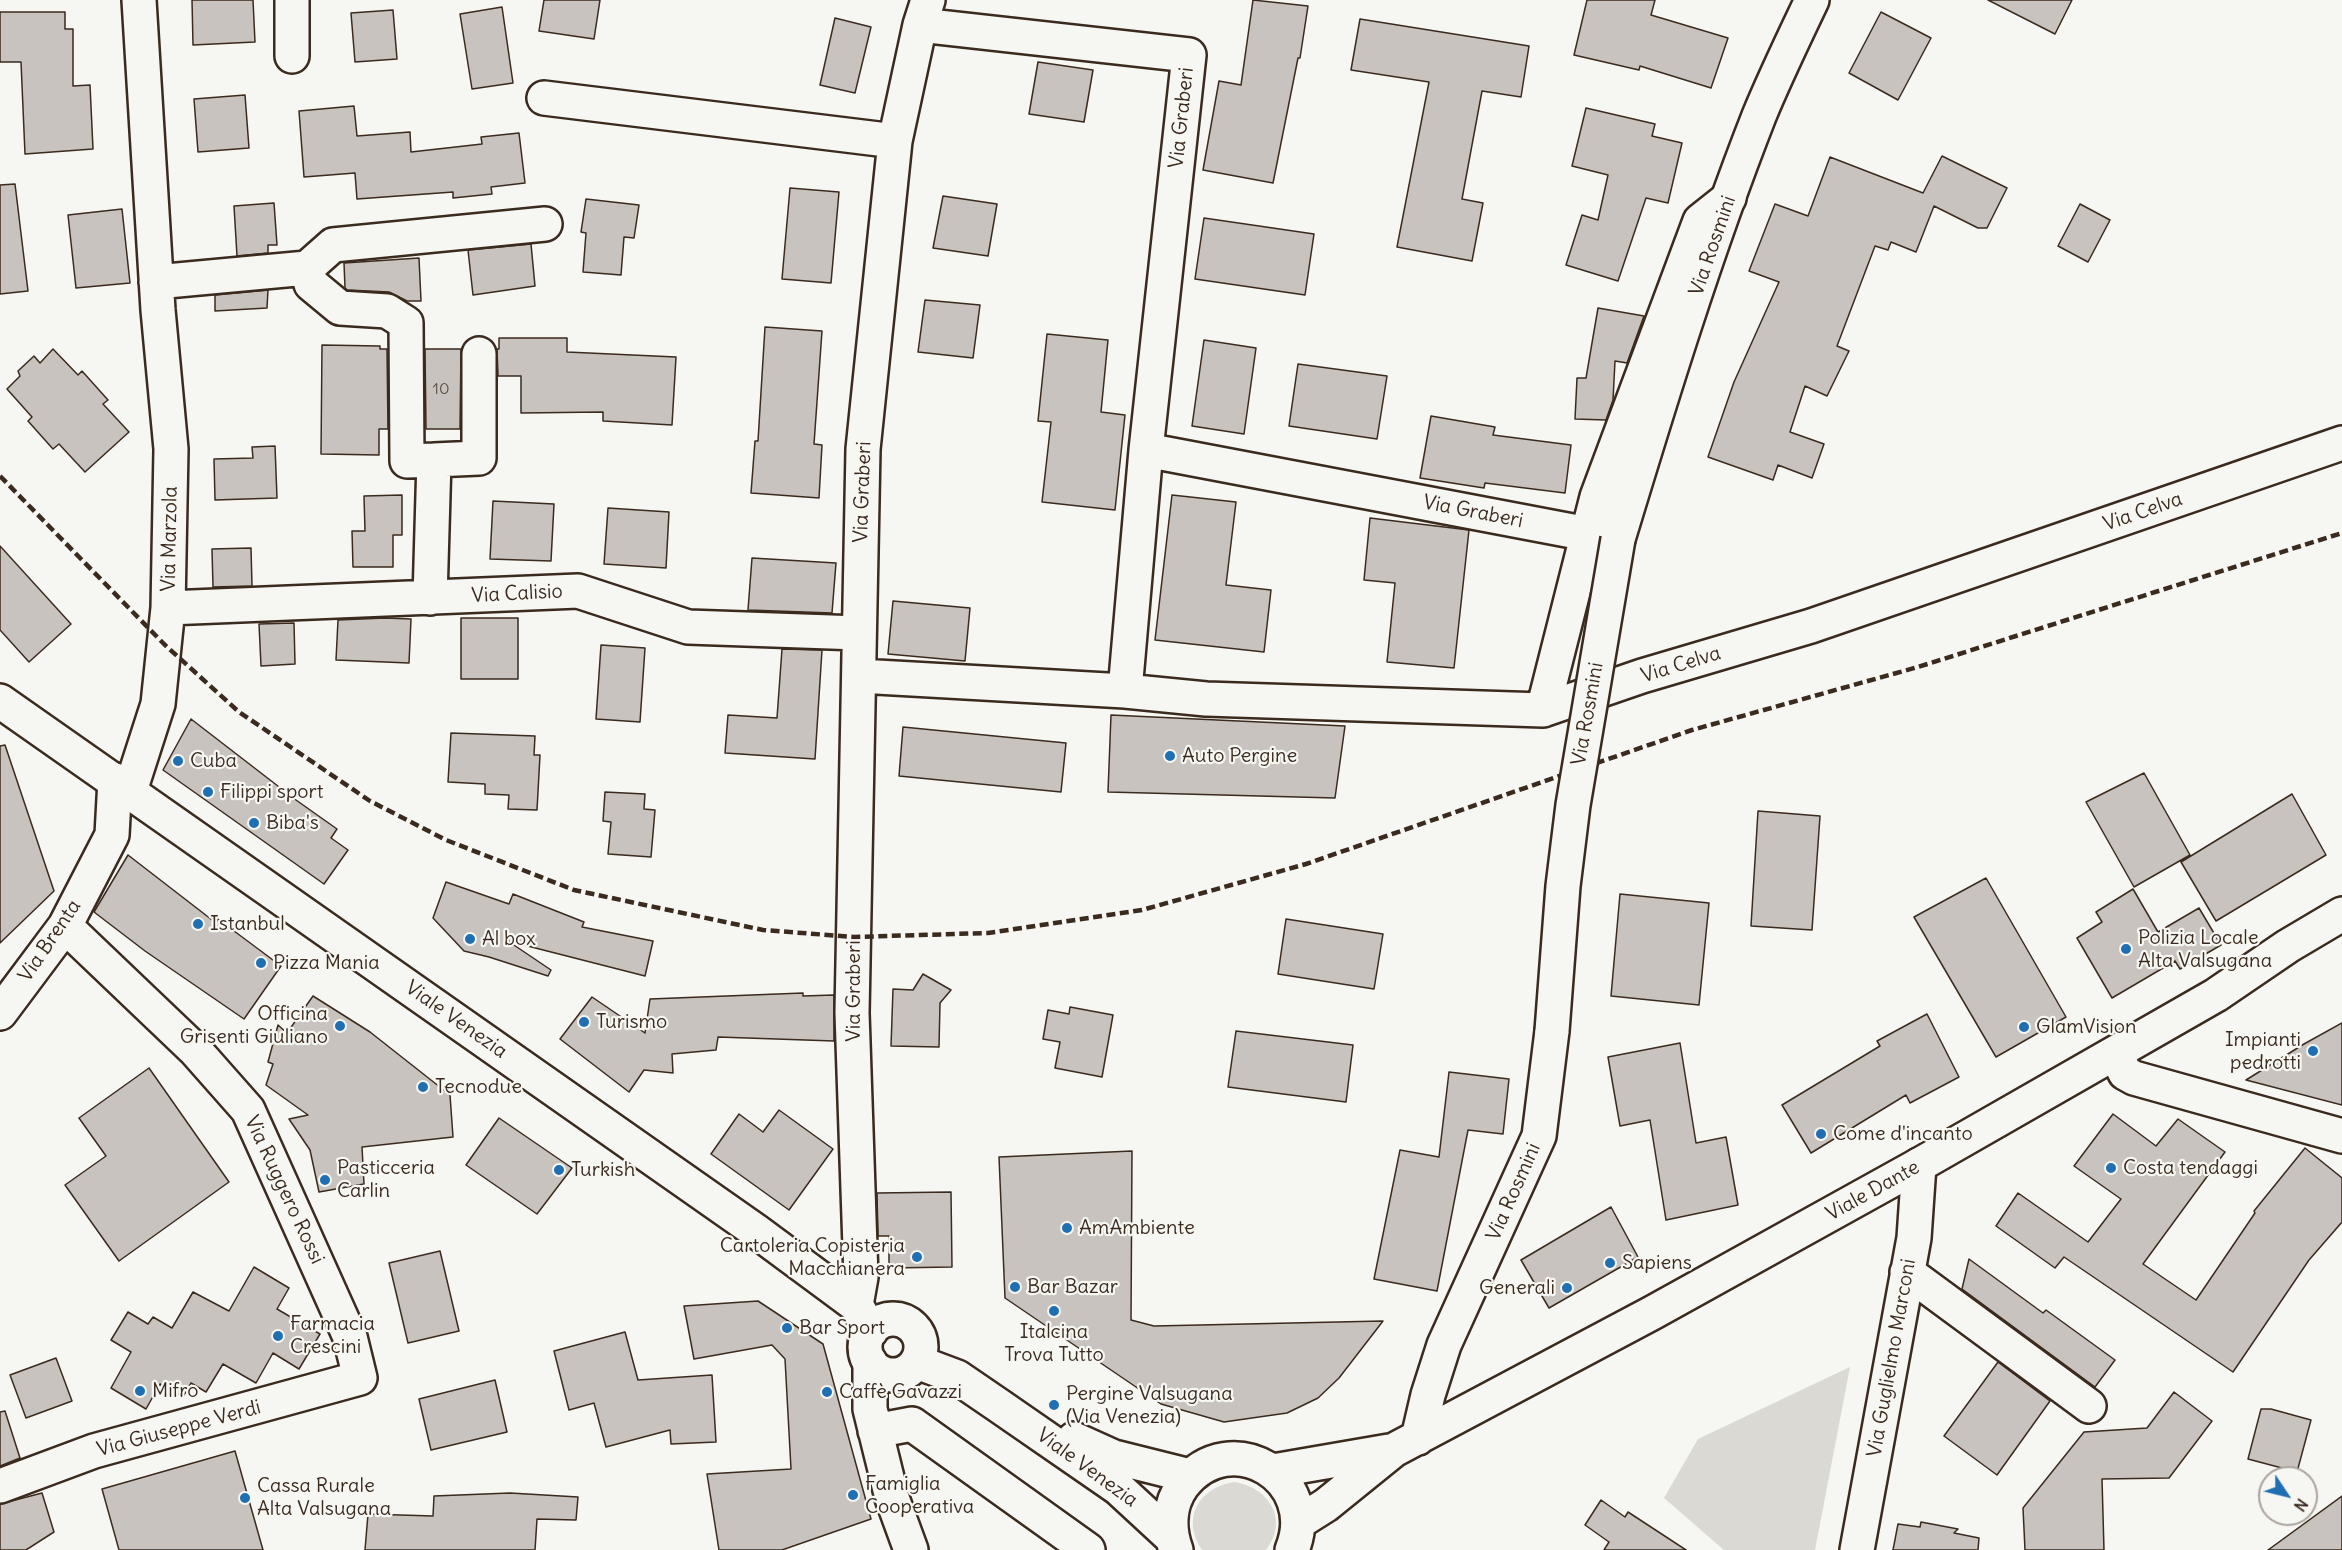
<!DOCTYPE html>
<html>
<head>
<meta charset="utf-8">
<style>
	body { margin:0 }
	#map { position:relative; width:2342px; height:1550px; overflow:hidden; background:#f6f6f2; font-family:Delius,sans-serif }
	canvas { display:block }
	.north { position:absolute; left:2258px; top:1466px; width:60px; height:60px; box-sizing:border-box; background:#f6f6f2; border:2px solid #aba49d; border-radius:50%; rotate:125deg; font-size:16px; font-weight:700; line-height:24px; text-align:center; color:#3b2a1e }
	.north::after { content:''; display:block; margin:auto; width:21px; height:27px; background:#1f6fb2; clip-path:polygon(50% 0,100% 100%,50% 72%,0 100%) }
</style>
</head>
<body>
<div id="map">
<canvas width="2342" height="1550"></canvas>
<div class="north">N</div>
</div>
<script>
const c = document.querySelector('canvas').getContext('2d');
c.lineJoin = 'round';
function paint(path, color) {
  c.fillStyle = color;
  c.fill(path, 'evenodd');
}
function strokePath(path, color, width, dash) {
  c.strokeStyle = color;
  c.lineWidth = width;
  c.lineCap = dash ? 'butt' : 'round';
  c.setLineDash(dash || []);
  c.stroke(path);
}
function write(font, color, halo, rows, align = 'center') {
  c.font = font + ' Delius,sans-serif';
  c.lineWidth = 4.5;
  c.setLineDash([]);
  c.textBaseline = 'middle';
  c.strokeStyle = halo;
  c.fillStyle = color;
  for (const [text, x, y, turn = 0] of rows) {
    c.save();
    c.translate(x, y);
    c.rotate((+turn || 0) * Math.PI / 180);
    c.textAlign = isNaN(turn) ? turn : align;
    if (halo) c.strokeText(text, 0, 0);
    c.fillText(text, 0, 0);
    c.restore();
  }
}
paint(new Path2D(`
	M1850,1367L1815,1550H1724L1664,1498L1698,1439Z
	M1234,1482C1268,1487 1290,1519 1266,1550H1202C1181,1519 1198,1488 1234,1482Z`), '#dad9d3');
const building = new Path2D(`
	M192,0H253L255,42L193,45Z
	M544,0H600L594,39L539,31Z
	M1253,0L1308,6L1300,58H1298L1273,183L1203,170L1219,81L1241,85Z
	M1587,0H1655L1651,15L1728,38L1711,88L1640,66L1639,70L1574,55Z
	M1988,0H2072L2055,34Z
	M502,7L513,83L472,89L460,14Z
	M393,10L397,59L355,62L351,13Z
	M0,12H65V29H73V86L90,85L93,149L25,154L21,62H0Z
	M1881,12L1931,38L1898,100L1849,73Z
	M835,18L871,27L855,93L820,85Z
	M1360,19L1529,46L1521,97L1482,91L1462,199L1483,203L1472,261L1397,247L1429,82L1351,70Z
	M1038,62L1093,70L1084,122L1029,114Z
	M245,95L249,148L198,152L194,99Z
	M354,106L357,136L410,132L411,152L482,144L481,137L519,133L525,183L491,187L492,194L453,198V192L357,199L355,173L304,177L299,111Z
	M1586,108L1655,124L1652,136L1682,143L1668,203L1646,198L1618,281L1566,265L1582,215L1598,220L1608,175L1572,166Z
	M1942,156L2007,188L1987,228H1978L1934,206L1916,252L1891,242L1888,250L1875,246L1837,346L1849,351L1827,396L1805,386L1790,432L1824,444L1812,478L1778,465L1773,480L1708,457L1734,382L1779,282L1749,271L1775,204L1808,216L1830,157L1923,193Z
	M15,184L28,291L0,294V185Z
	M790,188L839,192L831,283L782,279Z
	M943,196L997,204L988,256L933,248Z
	M586,199L639,205L634,238L624,237L621,275L583,272L586,233L581,232Z
	M274,203L277,245H268V253L237,256L234,206Z
	M2080,204L2110,220L2088,262L2058,246Z
	M122,209L130,283L76,288L68,215Z
	M1204,218L1314,234L1305,295L1195,279Z
	M531,244L535,286L473,295L468,250Z
	M419,258L421,301H407L389,292L347,290L345,288L344,263Z
	M268,290L267,308L215,311V295Z
	M925,300L980,305L973,358L918,352Z
	M1598,308L1644,316L1627,363L1615,361L1613,400L1606,420L1575,419L1577,378H1586Z
	M765,327L822,331L814,444L822,445L819,498L751,493L755,441H758Z
	M1047,334L1108,340L1101,412L1125,415L1115,510L1042,502L1051,422L1038,421Z
	M499,338H567V352L676,357L672,425L603,421V412L521,413V376H498L497,349H499Z
	M1204,340L1256,348L1244,434L1192,426Z
	M322,345L380,346V349H387L388,429H379V455L321,454Z
	M53,349L78,375L82,371L108,400L103,404L129,432L85,472L59,444L53,449L28,421L32,417L7,389L20,376L18,371L34,356L40,363Z
	M425,349H461L460,429H426Z
	M1298,364L1387,376L1377,439L1289,426Z
	M1431,416L1495,427L1493,435L1571,445L1565,493L1485,483L1484,488L1420,478Z
	M275,446L277,498L215,500L214,459L253,458L252,447Z
	M402,495V535H393V567H353L352,531H365L364,496Z
	M1172,495L1236,502L1226,585L1271,590L1264,652L1155,640Z
	M493,501L554,504L551,561L490,559Z
	M608,508L669,512L666,568L604,564Z
	M1370,518L1469,530L1454,668L1387,662L1395,583L1364,580Z
	M0,546L71,624L29,662L0,630Z
	M251,548L252,586L213,587L212,549Z
	M752,558L836,563L832,613L748,610Z
	M893,601L970,608L965,661L888,654Z
	M385,618L411,619L409,663L336,660L338,620Z
	M461,618H518V679H461Z
	M294,623L295,664L261,666L259,624Z
	M601,645L645,648L640,722L596,719Z
	M782,649L822,650L815,759L725,753L728,715L777,718Z
	M1111,715L1345,726L1335,798L1108,792Z
	M191,719L296,800L337,829L331,838L348,850L324,884L163,770Z
	M903,727L1066,743L1061,792L899,776Z
	M451,733L535,736L534,755H540L537,810L508,809L509,795L485,794V784L448,782Z
	M5,745L54,891L0,943V746Z
	M2144,773L2190,855L2134,887L2086,802Z
	M605,792L645,794L644,809L655,810L651,857L608,854L611,822L603,821Z
	M2292,794L2326,855L2216,921L2181,862Z
	M1758,811L1820,816L1812,930L1751,926Z
	M128,855L216,923L218,919L281,966L244,1019L145,951L94,912Z
	M1986,878L2066,1017L1996,1057L1914,917Z
	M446,882L509,904L513,894L584,922L582,927L653,941L645,976L508,941L551,970L548,976L489,957L464,951L433,918Z
	M2133,889L2158,932L2199,908L2221,945L2180,969L2175,961L2112,998L2077,938L2102,922L2096,912Z
	M1620,894L1709,903L1699,1005L1611,996Z
	M1286,919L1383,934L1374,989L1278,974Z
	M923,974L951,990L940,1003L939,1047L891,1046L893,989L913,990Z
	M803,993V996L834,995V1041L718,1037L716,1050L672,1054L673,1073L644,1070L629,1092L560,1039L592,997L645,1033L650,999Z
	M313,996L370,1032L450,1095L453,1137L362,1147L364,1184L319,1192L310,1150L289,1119L308,1115L266,1085L273,1064L268,1062L278,1025L287,1033Z
	M1070,1007L1113,1015L1102,1077L1055,1068L1060,1042L1043,1039L1048,1010L1069,1014Z
	M1927,1014L1959,1077L1910,1103L1906,1095L1811,1153L1782,1105L1880,1046L1877,1041Z
	M2342,1023V1105L2246,1080L2304,1044Z
	M1236,1031L1353,1045L1346,1102L1228,1087Z
	M1680,1043L1696,1143L1726,1137L1738,1205L1666,1220L1650,1120L1620,1126L1608,1057Z
	M149,1068L229,1182L119,1261L65,1185L106,1156L79,1118Z
	M1449,1072L1509,1079L1503,1134L1468,1130L1437,1291L1374,1279L1400,1150L1439,1157Z
	M779,1110L833,1149L789,1210L711,1154L739,1114L763,1132Z
	M2113,1114L2156,1146L2178,1119L2225,1152L2143,1264L2196,1300L2255,1213L2254,1211L2305,1148L2342,1178V1222L2309,1260L2233,1372L2064,1257L2055,1268L1996,1226L2018,1193L2088,1242L2121,1199L2074,1166Z
	M499,1118L572,1168L537,1214L466,1165Z
	M1132,1151L1131,1320L1154,1326L1383,1321L1339,1378L1318,1398L1287,1413L1224,1422L1161,1404L1005,1298L999,1157Z
	M951,1192L952,1267L889,1268V1236H878L877,1193Z
	M1611,1207L1638,1257L1549,1308L1521,1260Z
	M440,1251L459,1331L408,1343L389,1263Z
	M1969,1259L2043,1313L2046,1310L2115,1360L2095,1387L1962,1289Z
	M254,1267L289,1288L277,1309L320,1334L299,1369L273,1353L256,1383L223,1364L206,1392L191,1383L183,1397L160,1384L146,1409L111,1388L131,1352L111,1340L128,1312L148,1324L153,1317L172,1328L193,1292L229,1311Z
	M758,1301L823,1344L871,1519L782,1550H719L707,1474L791,1469L785,1359L772,1345L694,1359L684,1306Z
	M625,1332L638,1380L712,1375L716,1442L671,1444L670,1430L606,1447L594,1403L569,1410L554,1351Z
	M56,1358L72,1401L26,1418L10,1375Z
	M1998,1362L2050,1401L1997,1475L1944,1436Z
	M495,1380L507,1432L431,1450L419,1399Z
	M2174,1392L2212,1421L2169,1478L2102,1479L2104,1550H2025L2023,1508L2084,1432L2147,1428Z
	M2261,1409H2271L2311,1420L2297,1472L2248,1459Z
	M5,1411L20,1458L0,1466V1412Z
	M235,1451L263,1550H119L102,1489Z
	M42,1493L54,1532L26,1550H0V1504Z
	M510,1493L578,1497L576,1520L537,1519L535,1550H365L368,1514L433,1516L434,1496Z
	M2342,1496V1550H2268Z
	M1601,1500L1625,1517L1628,1512L1686,1550H1604L1609,1542L1585,1525Z
	M1921,1522L1958,1529L1954,1533L1979,1538L1978,1550H1893L1898,1524L1920,1527Z`);
paint(building, '#c8c3be');
strokePath(building, '#3b2a1e', 1.5);
const street = new Path2D(`
	M920,25L1189,55L1146,450L1125,691
	M292,56V0
	M544,98L895,141
	M307,268L311,284L340,308L387,311L406,323L407,461L434,460L430,598
	M156,282L307,268L333,245L545,224
	M1146,450L1588,534
	M434,460L479,458V354
	M168,608L578,591L688,627L859,633
	M859,676L1125,691L1206,699L1543,710L1642,676L1811,626L2342,443
	M1543,710L1597,497L1700,221L1729,198
	M130,791L158,704L168,608L171,449L158,310L139,0
	M0,1013L65,926L112,835L115,780
	M2116,1054L2125,1073L2134,1078L2342,1136
	M1907,1272L2089,1406
	M856,1305L861,1277L852,1013L863,449L895,141L920,25L928,0
	M870,1362V1409L892,1498L911,1550
	M875,1431L912,1424L1088,1550
	M0,1486L94,1451L360,1378L350,1337L248,1110L195,1050L65,926
	M1857,1550L1914,1238L1919,1165`);
const secondary = new Path2D(`
	M1618,539C1661,397 1705,254 1759,116C1775,77 1794,38 1812,0
	M0,701L756,1231L856,1305L871,1331
	M865 1347a28 28 0 1 1 56 0a28 28 0 1 1-56 0Z
	M917,1362L957,1377L998,1405L1118,1488L1171,1537
	M1418,1438L1428,1395L1444,1345L1539,1136L1552,1031
	M1074,1439L1114,1457L1190,1476
	M1273,1471L1389,1451
	M1299,1522L1326,1505L1394,1450L1652,1313L1919,1165L2216,995L2288,946L2342,914
	M1176,1550C1168,1528 1169,1504 1183,1485C1231,1424 1321,1479 1292,1550`);
strokePath(street, '#3b2a1e', 38);
strokePath(secondary, '#3b2a1e', 38);
strokePath(street, '#f6f6f2', 33);
strokePath(secondary, '#f6f6f2', 33);
strokePath(new Path2D(`
	M0,476L165,645L239,712L370,801L446,840L574,890L763,930L854,937L988,933L1142,910L1306,864L1692,730L1918,667L2342,533`), '#3b2a1e', 4.5, [9, 4.5]);
const secondaryBridge = new Path2D(`
	M1552,1031L1563,886L1573,805L1618,539`);
strokePath(secondaryBridge, '#3b2a1e', 38, []);
strokePath(secondaryBridge, '#f6f6f2', 33);
for (const [x, y, r, color] of [
	[1170,756,6,"#1f6fb2"],
	[178,761,6,"#1f6fb2"],
	[208,792,6,"#1f6fb2"],
	[254,823,6,"#1f6fb2"],
	[198,924,6,"#1f6fb2"],
	[470,939,6,"#1f6fb2"],
	[2126,949,6,"#1f6fb2"],
	[261,963,6,"#1f6fb2"],
	[584,1022,6,"#1f6fb2"],
	[340,1026,6,"#1f6fb2"],
	[2024,1027,6,"#1f6fb2"],
	[2313,1051,6,"#1f6fb2"],
	[423,1087,6,"#1f6fb2"],
	[1821,1134,6,"#1f6fb2"],
	[2111,1168,6,"#1f6fb2"],
	[559,1170,6,"#1f6fb2"],
	[325,1180,6,"#1f6fb2"],
	[1067,1228,6,"#1f6fb2"],
	[917,1257,6,"#1f6fb2"],
	[1610,1263,6,"#1f6fb2"],
	[1015,1287,6,"#1f6fb2"],
	[1567,1288,6,"#1f6fb2"],
	[1054,1311,6,"#1f6fb2"],
	[787,1328,6,"#1f6fb2"],
	[278,1336,6,"#1f6fb2"],
	[140,1391,6,"#1f6fb2"],
	[827,1392,6,"#1f6fb2"],
	[1054,1405,6,"#1f6fb2"],
	[853,1495,6,"#1f6fb2"],
	[245,1498,6,"#1f6fb2"]
]) {
  const dot = new Path2D();
  dot.arc(x, y, r, 0, 2 * Math.PI);
  c.fillStyle = color;
  c.fill(dot);
  strokePath(dot, '#f6f6f2', 2);
}
write('16px', '#5e5046', null, [
	["10",441,389]
]);
write('20px', '#3b2a1e', '#f6f6f2', [
	["Via Graberi",1182,118,-84],
	["Via Rosmini",1713,246,-71],
	["Via Graberi",863,492,-88],
	["Via Graberi",1473,512,11],
	["Via Celva",2143,512,-19],
	["Via Marzola",170,539,-89],
	["Via Calisio",517,594,-3],
	["Via Celva",1681,665,-17],
	["Via Rosmini",1588,714,-80],
	["Via Brenta",50,941,-56],
	["Via Graberi",854,991,-90],
	["Viale Venezia",456,1020,35],
	["Via Ruggero Rossi",284,1190,65],
	["Viale Dante",1873,1191,-29],
	["Via Rosmini",1514,1192,-66],
	["Via Guglielmo Marconi",1892,1358,-80],
	["Via Giuseppe Verdi",179,1429,-15],
	["Viale Venezia",1087,1468,36]
]);
write('20px', '#3b2a1e', '#f6f6f2', [
	["Auto Pergine",1182,756],
	["Cuba",190,761],
	["Filippi sport",220,792],
	["Biba's",266,823],
	["Istanbul",210,924],
	["Polizia Locale",2138,938],
	["Alta Valsugana",2138,961],
	["Al box",482,939],
	["Pizza Mania",273,963],
	["Officina",328,1014,"right"],
	["Grisenti Giuliano",328,1037,"right"],
	["Turismo",596,1022],
	["GlamVision",2036,1027],
	["Impianti",2301,1040,"right"],
	["pedrotti",2301,1063,"right"],
	["Tecnodue",435,1087],
	["Come d'incanto",1833,1134],
	["Pasticceria",337,1168],
	["Carlin",337,1191],
	["Costa tendaggi",2123,1168],
	["Turkish",571,1170],
	["AmAmbiente",1079,1228],
	["Cartoleria Copisteria",905,1246,"right"],
	["Macchianera",905,1269,"right"],
	["Sapiens",1622,1263],
	["Bar Bazar",1027,1287],
	["Generali",1555,1288,"right"],
	["Farmacia",290,1324],
	["Crescini",290,1347],
	["Bar Sport",799,1328],
	["Italcina",1054,1332,"center"],
	["Trova Tutto",1054,1355,"center"],
	["Mifro",152,1391],
	["Caffè Gavazzi",839,1392],
	["Pergine Valsugana",1066,1394],
	["(Via Venezia)",1066,1417],
	["Famiglia",865,1484],
	["Cooperativa",865,1507],
	["Cassa Rurale",257,1486],
	["Alta Valsugana",257,1509]
], 'left');
</script>
</body>
</html>
